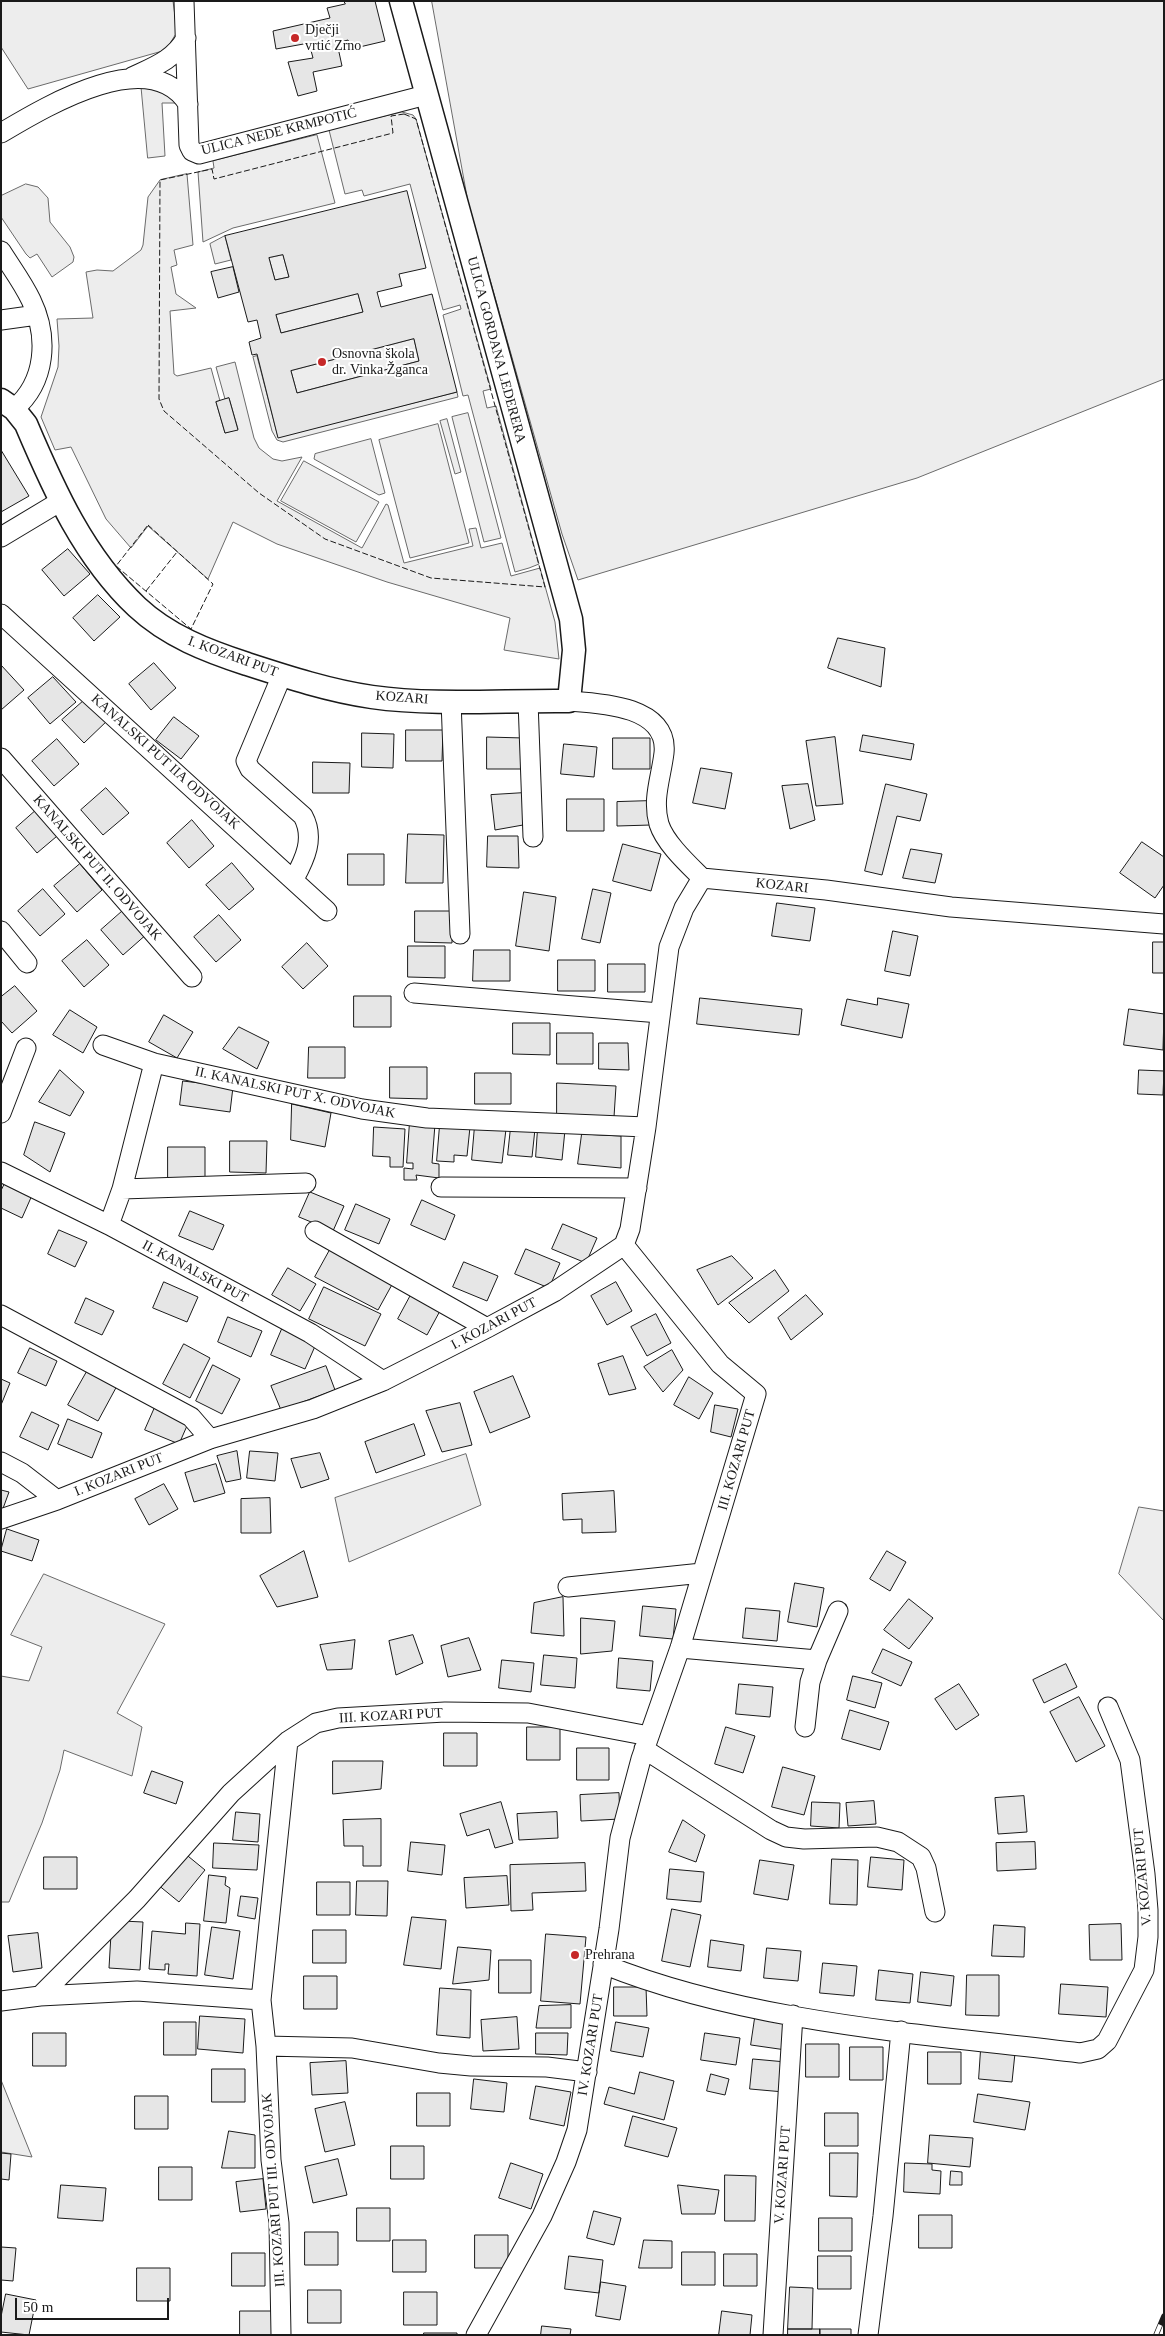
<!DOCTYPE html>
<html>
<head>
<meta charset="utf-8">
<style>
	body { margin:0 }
	#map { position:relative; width:1165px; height:2336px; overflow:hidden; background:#fff; font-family:Georgia,serif }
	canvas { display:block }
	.frame { position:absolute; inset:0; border:2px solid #1a1a1a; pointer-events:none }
	.scale { position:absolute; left:15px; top:2298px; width:154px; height:22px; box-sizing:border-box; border:2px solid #1a1a1a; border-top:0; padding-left:6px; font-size:15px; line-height:18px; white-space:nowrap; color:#1a1a1a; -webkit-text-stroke:4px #fff; paint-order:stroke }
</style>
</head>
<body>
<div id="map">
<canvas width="1165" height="2336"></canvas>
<div class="frame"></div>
<div class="scale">50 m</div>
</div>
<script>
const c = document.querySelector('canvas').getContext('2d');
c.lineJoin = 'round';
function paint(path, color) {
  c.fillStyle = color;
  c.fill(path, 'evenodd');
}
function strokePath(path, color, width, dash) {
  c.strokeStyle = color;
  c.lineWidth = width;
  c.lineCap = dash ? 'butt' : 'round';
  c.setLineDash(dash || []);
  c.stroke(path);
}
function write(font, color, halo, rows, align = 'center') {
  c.font = font + ' Georgia,serif';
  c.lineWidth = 4;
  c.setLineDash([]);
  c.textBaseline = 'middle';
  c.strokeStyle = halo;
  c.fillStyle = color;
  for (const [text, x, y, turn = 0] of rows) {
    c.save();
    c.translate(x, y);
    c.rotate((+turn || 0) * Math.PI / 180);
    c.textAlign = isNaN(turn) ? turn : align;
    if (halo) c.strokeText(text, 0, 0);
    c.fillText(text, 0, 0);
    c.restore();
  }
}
const built = new Path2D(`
	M1,1H173L177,32L166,50L28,89L1,47Z
	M432,1H1164V379L917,478L578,580L562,534L468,202Z
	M141,83L177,95L176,103H162L165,156L148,158Z
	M402,112L413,115L416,119L491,389L483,391L487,408L496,406L539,564L529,568L515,572L468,395L463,396L443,315L461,309L460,305L443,310L410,184L364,196L362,190L345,194L329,130Z
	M317,135L335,203L233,228L203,242L198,172L214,168L213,161Z
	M187,174L193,245L174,250L177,265L171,267L176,294L196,308L170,311L174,374L177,376L211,368L220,401L216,402L225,433L238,429L229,398L225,399L216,367L235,362L254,438L259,448L273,459L282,461L302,457L277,501L362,548L386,504L388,505L404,563L473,546L469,529L476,528L481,548L502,543L511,576L540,568L555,622L559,659L504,650L510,618L387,582L277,544L233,522L208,579L148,526L131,548L106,519L71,447L55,450L41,417L58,367L59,346L57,319L93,318L86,272L97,270L113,271L141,250L143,245L148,197L160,180Z
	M26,184L38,187L48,198L50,222L70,247L74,257L73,262L52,277L37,254L30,258L26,254L1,217V196Z
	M225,236L231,260L215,264L210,244Z
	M283,255L289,277L275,280L269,258Z
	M358,294L363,312L281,333L276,315Z
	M414,339L419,361L297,393L291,371Z
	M257,356L278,437L457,392L458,397L283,442L277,440L272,431L253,357Z
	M468,413L501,538L484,542L452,417Z
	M447,419L461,472L455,474L440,421Z
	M438,424L469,543L410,558L379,440Z
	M371,439L385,493L379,495L314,459L315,454Z
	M304,461L379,502L356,542L281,501Z
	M466,1454L481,1505L349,1562L335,1498Z
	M1139,1507L1164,1511V1621L1119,1574Z
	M44,1574L165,1624L117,1713L142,1727L132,1776L64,1750L60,1770L42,1823L9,1902H1V1676L29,1681L42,1647L11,1635Z
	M1,2080L32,2157L1,2152Z`);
paint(built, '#ededed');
strokePath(built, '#6a6a6a', 1);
const building = new Path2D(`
	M344,1H375L385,41L351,49L348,40L337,43L342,66L313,72L317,91L298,96L288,62L313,58L309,43L276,49L273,31L330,18L327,8L345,4Z
	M407,191L426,268L399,274L402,286L377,292L381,307L432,294L457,392L278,438L257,354L252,355L249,342L261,338L257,320L248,322L225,236ZM283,255L289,277L275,280L269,258ZM358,294L363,312L281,333L276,315ZM414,339L419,361L297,393L291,371Z
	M233,267L239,292L218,298L211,272Z
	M229,398L238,430L225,433L216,402Z
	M1,450L29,496L1,512Z
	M68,549L90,574L64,596L42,570Z
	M98,595L120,617L94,641L73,618Z
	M838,638L885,648L881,687L828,668Z
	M154,663L176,688L151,710L129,684Z
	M1,665L24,690L1,710Z
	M53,677L76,702L50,724L28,698Z
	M88,697L109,719L84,743L62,720Z
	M174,717L199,736L181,759L156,740Z
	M406,730H443L442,761H406Z
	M362,733L394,734L393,768L362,767Z
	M863,735L914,744L911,760L860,751Z
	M487,737L524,738V769H487Z
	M835,737L843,804L816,806L806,741Z
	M613,738H650V769H613Z
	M57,739L79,764L54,786L32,761Z
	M564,744L597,747L594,777L561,774Z
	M313,762L350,763L349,793H313Z
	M701,768L732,773L725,809L693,803Z
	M808,784L815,820L790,829L782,786Z
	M886,784L927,794L920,821L897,816L882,875L865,871Z
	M106,788L129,813L103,835L81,810Z
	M524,793L523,825L495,830L491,795Z
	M567,799H604V831H567Z
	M650,801L651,825L617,826V802Z
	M41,806L63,831L37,853L16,828Z
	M192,820L214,846L189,868L167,843Z
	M408,834L444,835L443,883H406Z
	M488,836H518L519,868L487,867Z
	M1142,842L1164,857V885L1155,898L1120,873Z
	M623,844L661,854L651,891L613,881Z
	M911,849L942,854L935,883L903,878Z
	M348,854H384V885H348Z
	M232,863L254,889L229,910L206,885Z
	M80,864L102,890L77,912L54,886Z
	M43,889L65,914L40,936L18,911Z
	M593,889L611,893L600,943L582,939Z
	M524,892L556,897L549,951L516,946Z
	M777,903L815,908L810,941L772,936Z
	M126,908L148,933L123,955L101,930Z
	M415,911H452V943L415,942Z
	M219,915L241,940L216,962L194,937Z
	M893,931L918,936L910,976L885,971Z
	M87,940L109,965L84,987L62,961Z
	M1153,942H1164V973H1153Z
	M307,943L328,966L303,989L282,967Z
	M408,946H445V978L408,977Z
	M474,950H510V981H473Z
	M558,960H595V991H558Z
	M608,964H645V992H608Z
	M15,986L37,1011L12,1033L1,1021V997Z
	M354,996H391V1027H354Z
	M700,998L802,1009L799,1035L697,1024Z
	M878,998L909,1004L902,1038L841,1025L847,999L877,1005Z
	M1129,1009L1164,1014L1163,1050L1124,1045Z
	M70,1010L97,1027L83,1053L53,1035Z
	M164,1015L193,1032L177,1058L149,1042Z
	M513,1023H550V1055L513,1054Z
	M239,1027L269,1042L257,1069L223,1049Z
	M557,1033H593V1064H557Z
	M599,1043H628L629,1070L599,1069Z
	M309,1047H345V1078H308Z
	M390,1067H427V1099L390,1098Z
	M60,1070L84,1092L70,1116L39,1102Z
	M1139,1070L1164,1071L1163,1095L1138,1094Z
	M475,1073H511V1104H475Z
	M183,1081L233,1087L230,1112L180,1105Z
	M557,1083L616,1086L614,1117L557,1114Z
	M292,1104L331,1113L325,1147L291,1140Z
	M410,1121L435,1124L432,1163L439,1164V1178L416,1175L417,1180H404V1168L413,1169V1163H407Z
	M35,1122L65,1133L50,1172L24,1155Z
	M440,1125L470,1127L467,1156L454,1155V1162L437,1161Z
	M475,1125L506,1129L502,1163L472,1160Z
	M374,1127L405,1129L403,1167H390V1157L373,1156Z
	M511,1127L535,1129L532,1157L508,1155Z
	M538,1128L565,1130L562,1160L536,1157Z
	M582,1134L621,1136V1168L578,1164Z
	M230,1141H267L266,1173L230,1172Z
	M168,1147H205V1178H168Z
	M6,1181L33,1193L22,1218L1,1208V1191Z
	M310,1192L344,1206L333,1231L299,1217Z
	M422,1200L455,1215L445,1240L411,1225Z
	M356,1204L390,1219L379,1244L345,1230Z
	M190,1211L224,1225L213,1250L179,1236Z
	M563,1224L597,1238L586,1263L552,1249Z
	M59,1230L87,1242L75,1267L48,1254Z
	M331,1248L394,1281L378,1310L315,1277Z
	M526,1249L560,1263L549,1288L515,1274Z
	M732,1256L753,1278L718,1305L697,1270Z
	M464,1262L498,1276L487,1301L453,1287Z
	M288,1268L316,1284L300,1311L272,1295Z
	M775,1270L789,1291L749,1323L729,1303Z
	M164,1282L198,1297L187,1322L153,1308Z
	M616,1282L632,1311L607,1325L591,1296Z
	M324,1287L381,1314L365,1346L309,1319Z
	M412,1293L441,1309L427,1335L398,1319Z
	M806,1295L823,1314L791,1340L778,1318Z
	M86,1298L114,1311L102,1335L75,1323Z
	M656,1314L671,1343L647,1356L631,1327Z
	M228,1317L262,1331L251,1357L218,1342Z
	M282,1329L316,1344L305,1369L271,1355Z
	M184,1344L210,1358L190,1398L163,1384Z
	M30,1348L57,1361L46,1386L18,1373Z
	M672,1350L683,1370L663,1392L644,1367Z
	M623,1356L636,1389L609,1395L598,1364Z
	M213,1365L240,1379L222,1414L196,1401Z
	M326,1366L335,1390L281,1410L271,1386Z
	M89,1368L118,1384L98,1421L68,1405Z
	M513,1376L530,1417L490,1433L474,1392Z
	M689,1377L713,1393L699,1419L674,1405Z
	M1,1379L10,1383L1,1405Z
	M460,1403L472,1445L442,1452L426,1411Z
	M156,1405L190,1419L179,1444L145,1430Z
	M715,1405L738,1409L731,1437L711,1432Z
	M32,1412L59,1425L48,1450L20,1437Z
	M68,1419L102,1433L92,1458L58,1444Z
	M414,1424L425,1455L376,1473L365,1442Z
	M237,1451L241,1479L226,1482L217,1456Z
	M250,1451L278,1453L275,1481L247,1478Z
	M320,1453L329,1479L301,1488L291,1459Z
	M216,1464L225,1493L194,1502L185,1473Z
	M164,1484L178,1509L149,1525L135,1499Z
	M1,1490L9,1492L1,1514Z
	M614,1491L616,1532L582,1533V1519L563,1520L562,1494Z
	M270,1498L271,1533H241V1499Z
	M7,1529L39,1540L32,1561L1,1551Z
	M304,1551L318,1597L277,1607L260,1576Z
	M887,1551L906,1562L890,1591L870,1579Z
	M795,1583L824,1588L817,1627L788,1622Z
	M563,1597L564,1636L531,1633L534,1603Z
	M909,1599L933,1618L909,1649L884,1630Z
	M643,1606L676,1609L673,1639L640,1636Z
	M746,1608L780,1611L777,1641L743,1638Z
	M581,1618L615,1621L612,1651L581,1654Z
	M413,1635L423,1663L396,1675L389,1641Z
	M469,1638L481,1670L448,1677L441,1646Z
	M355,1640L352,1669L327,1670L320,1645Z
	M883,1649L912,1662L901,1686L872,1673Z
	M544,1655L577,1658L575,1688L541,1685Z
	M619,1658L653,1661L650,1691L617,1688Z
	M502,1660L534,1663L531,1692L499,1688Z
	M1066,1664L1077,1687L1044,1703L1033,1680Z
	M853,1676L882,1683L875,1708L847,1700Z
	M739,1684L773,1687L770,1717L736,1714Z
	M959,1684L979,1715L956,1730L935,1699Z
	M1079,1697L1105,1746L1076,1762L1050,1712Z
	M850,1710L889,1722L880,1750L842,1739Z
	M527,1727H560V1760H527Z
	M726,1727L755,1736L743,1773L715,1764Z
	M444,1733H477V1766H444Z
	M577,1748H609V1780H577Z
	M333,1761H383L381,1789L333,1794Z
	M783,1767L815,1776L804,1815L772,1807Z
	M152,1771L183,1782L176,1804L144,1793Z
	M619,1793L620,1819L581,1821L580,1795Z
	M1024,1796L1027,1832L998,1834L995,1798Z
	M874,1801L876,1824L848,1826L846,1803Z
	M501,1802L513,1843L495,1848L489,1829L467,1836L460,1814Z
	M812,1802L840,1803L839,1828L811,1826Z
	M236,1812L260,1814L258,1842L233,1840Z
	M557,1812L558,1838L519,1840L517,1814Z
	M381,1819V1866H363V1846H344L343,1820Z
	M683,1820L705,1835L696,1862L669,1852Z
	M411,1842L445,1845L442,1875L408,1871Z
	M1035,1842L1036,1869L997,1871L996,1843Z
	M214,1843L259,1845L257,1870L213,1868Z
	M183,1852L205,1870L179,1902L157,1884Z
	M44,1857H77V1889H44Z
	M871,1857L904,1860L902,1890L868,1887Z
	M832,1859L858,1860L857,1905L830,1904Z
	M760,1860L794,1865L788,1900L754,1894Z
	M585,1863L586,1891L532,1893L533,1910L511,1911L510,1865Z
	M670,1869L704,1872L701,1902L667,1899Z
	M209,1875L226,1877L225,1885L230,1888L226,1923L204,1921Z
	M507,1876L509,1905L466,1908L464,1878Z
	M357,1881H388L387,1916L356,1915Z
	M317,1882H350V1915H317Z
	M241,1896L258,1898L255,1919L238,1916Z
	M672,1909L701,1915L690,1967L662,1961Z
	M412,1917L446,1920L441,1969L404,1965Z
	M122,1921L143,1922L140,1970L109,1968L111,1934L118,1932Z
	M186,1923L200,1924L197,1976L168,1974L169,1964H165V1970L149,1969L152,1931L185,1934Z
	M1121,1924L1122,1960H1090L1089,1925Z
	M994,1925L1025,1927L1024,1957L992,1956Z
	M212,1927L240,1931L233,1979L205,1975Z
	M313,1930H346V1963H313Z
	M38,1933L42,1968L13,1972L8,1936Z
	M546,1934L586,1937L580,2004L541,2001Z
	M711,1940L744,1945L741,1971L708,1967Z
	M458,1947L491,1950L489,1980L453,1984Z
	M767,1948L801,1951L798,1981L764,1978Z
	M499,1960H531V1993H499Z
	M823,1963L857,1966L854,1996L820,1993Z
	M879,1970L913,1974L910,2003L876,2000Z
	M921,1972L954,1976L951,2006L918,2002Z
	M967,1975H999V2016L966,2015Z
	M304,1976H337V2009H304Z
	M1061,1984L1108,1987L1106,2017L1059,2014Z
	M614,1987H646L647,2016H614Z
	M440,1988L471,1990L470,2038L437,2035Z
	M571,2005V2028H536L539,2006Z
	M200,2016L245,2019L243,2053L198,2049Z
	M517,2017L519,2049L483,2051L481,2020Z
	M755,2018L790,2023L786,2050L751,2045Z
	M164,2022H196V2055H164Z
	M616,2022L649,2028L643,2057L611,2051Z
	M33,2033H66V2066H33Z
	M536,2033H568L567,2055L536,2054Z
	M705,2033L740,2038L736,2065L701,2060Z
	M806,2044H839V2077H806Z
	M850,2047H883V2080H850Z
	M981,2049L1015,2053L1012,2082L979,2079Z
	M928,2052H961V2084H928Z
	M753,2059L786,2062L784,2092L750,2089Z
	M346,2061L348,2093L312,2095L310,2063Z
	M212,2069H245V2102H212Z
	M640,2072L674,2081L664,2120L604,2104L609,2087L634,2094Z
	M711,2074L729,2079L725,2095L707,2091Z
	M474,2079L507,2083L504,2112L471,2109Z
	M536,2086L571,2092L564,2126L530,2119Z
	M417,2093H450V2126H417Z
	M978,2094L1030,2102L1025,2130L974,2122Z
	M135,2096H168V2129H135Z
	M345,2102L355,2145L325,2152L315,2109Z
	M825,2113H858V2146H825Z
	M633,2116L677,2128L668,2157L625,2146Z
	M229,2131L255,2135V2168H222Z
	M930,2135L973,2138L970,2167L928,2163Z
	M391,2146H424V2179H391Z
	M1,2153L11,2154L9,2180L1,2179Z
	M830,2153H858L857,2197L830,2196Z
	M338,2159L347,2195L313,2203L305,2167Z
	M511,2163L543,2174L531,2209L499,2198Z
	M905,2163L932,2164V2170L941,2171L940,2194L904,2192Z
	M159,2167H192V2200H159Z
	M951,2171L962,2172V2185H950Z
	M725,2175L756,2176L755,2221H725Z
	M263,2179L266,2209L240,2212L236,2182Z
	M61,2185L106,2188L103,2221L58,2218Z
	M678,2185L719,2190L715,2214H682Z
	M357,2208H390V2241H357Z
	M594,2211L621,2218L614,2245L587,2238Z
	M919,2215H952V2248H919Z
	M819,2218H852V2251H819Z
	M305,2232H338V2265H305Z
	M475,2235H508V2268H475Z
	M393,2240H426V2272H393Z
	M644,2240L672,2241V2268H639Z
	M1,2247L16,2248L13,2281L1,2280Z
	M682,2252H715V2285H682Z
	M232,2253H265V2286H232Z
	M724,2254H757V2286H724Z
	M569,2256L603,2260L599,2293L565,2289Z
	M818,2256H851V2289H818Z
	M137,2268H170V2301H137Z
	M601,2282L626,2286L620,2320L596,2316Z
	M790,2287L813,2288L812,2329H788Z
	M308,2290H341V2323H308Z
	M404,2292H437V2325H404Z
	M6,2294L36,2300L29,2335L1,2332V2317Z
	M240,2311H273V2335H240Z
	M722,2311L752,2315L750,2335H719Z
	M542,2326L571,2329L570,2335H541Z
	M788,2329H820V2335H788Z
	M820,2329H851V2335H820Z
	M424,2333H457V2335H424Z`);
paint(building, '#e6e6e6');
strokePath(building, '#1a1a1a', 1);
const minor = new Path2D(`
	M184,1L189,145L192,151L199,154L426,95
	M132,77C153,67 174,60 186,38
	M1,133C45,107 150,43 188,104
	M1,251C11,267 23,283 31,300C49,337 46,382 14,409
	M1,320L37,315
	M1,537L61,501
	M1,614L327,911
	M282,675L246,761L250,769L303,816C315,838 305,859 294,879
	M451,701L460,934
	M528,701L533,837
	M569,701C600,703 669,706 664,753C661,778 652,799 659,824C665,843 688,864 702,878L826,890L951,907L1164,924
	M1,758L192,977
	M1,931L27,963
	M414,993L660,1013
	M103,1045L154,1063L362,1109L427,1118L646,1127
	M1,1113L26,1048
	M1,1172L109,1225L310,1333L383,1381
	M441,1187L637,1188
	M122,1189L306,1183
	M109,1225L122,1189L154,1063
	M315,1231L487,1328
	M1,1315L191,1417L210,1439
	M1,1462L22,1473L57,1500
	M1,1519L57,1500L210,1439L313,1409L383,1381L487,1328L554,1292L624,1245L630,1229L646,1127L669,947L684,908L702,878
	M568,1587L702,1573
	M680,1648L817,1660
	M805,1727L810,1682L817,1660L838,1611
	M644,1749L771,1830L786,1837L804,1839L877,1837L898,1842L921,1857L926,1868L935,1912
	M603,1964C748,2023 925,2034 1080,2053L1098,2049L1107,2041L1144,1970L1148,1937V1910L1145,1874L1130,1760L1108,1707
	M40,1996L137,1991L261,2000
	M1,2001L40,1996L137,1899L231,1793L288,1741L316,1723L338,1718L445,1712L528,1713L649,1736
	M266,2046L352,2048L439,2063L471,2066L547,2067L587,2072
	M281,2335L279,2223L271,2160L266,2046L261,2000L288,1741
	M476,2335L542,2216L566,2162L577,2130L609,1929L620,1838L641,1759L680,1648L756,1394L720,1364L624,1245
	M773,2335L793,2015
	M868,2335L883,2216L901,2031`);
const tertiary = new Path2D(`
	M1,400L14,409L26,424C54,490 84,557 137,607C168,636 207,651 247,664C287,677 330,691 372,697C436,706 504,700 569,701L574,650L571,619L401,1`);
strokePath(minor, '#1a1a1a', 21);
strokePath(tertiary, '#1a1a1a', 25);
strokePath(minor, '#fff', 19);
strokePath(tertiary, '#fff', 22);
const rail = new Path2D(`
	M1156,2335L1164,2316`);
strokePath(rail, '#1a1a1a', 5.5);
strokePath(rail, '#fff', 4, [11]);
strokePath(new Path2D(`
	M404,114L416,119L545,587L431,578L325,539L259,493L164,411L159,399L160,180L212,169L214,179L393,133L391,116Z
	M148,525L213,584L191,629L116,566Z
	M146,591L177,552`), '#1a1a1a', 1, [6, 2.5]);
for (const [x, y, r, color] of [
	[295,38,5,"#c62828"],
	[322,362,5,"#c62828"],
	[575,1955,5,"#c62828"]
]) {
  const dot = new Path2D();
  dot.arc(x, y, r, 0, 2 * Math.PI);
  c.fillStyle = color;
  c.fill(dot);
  strokePath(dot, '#fff', 2);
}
write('14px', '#1a1a1a', '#fff', [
	["Dječji",305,30],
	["vrtić Zrno",305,46],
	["Osnovna škola",332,354],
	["dr. Vinka Žganca",332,370],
	["Prehrana",585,1955]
], 'left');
write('14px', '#1a1a1a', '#fff', [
	["ULICA NEDE KRMPOTIĆ",279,132,-14],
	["ULICA GORDANA LEDERERA",496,350,75],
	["I. KOZARI PUT",233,657,20],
	["KOZARI",402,698,4],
	["KANALSKI PUT IIA ODVOJAK",165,762,42],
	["KANALSKI PUT II. ODVOJAK",97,868,49],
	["KOZARI",782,886,6],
	["II. KANALSKI PUT X. ODVOJAK",295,1093,12],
	["II. KANALSKI PUT",195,1272,28],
	["I. KOZARI PUT",494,1324,-28],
	["III. KOZARI PUT",737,1460,-74],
	["I. KOZARI PUT",119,1475,-22],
	["III. KOZARI PUT",391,1716,-3],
	["V. KOZARI PUT",1143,1877,-95],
	["IV. KOZARI PUT",591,2045,-81],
	["V. KOZARI PUT",783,2175,-86],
	["III. KOZARI PUT III. ODVOJAK",274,2190,-94]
]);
</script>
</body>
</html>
